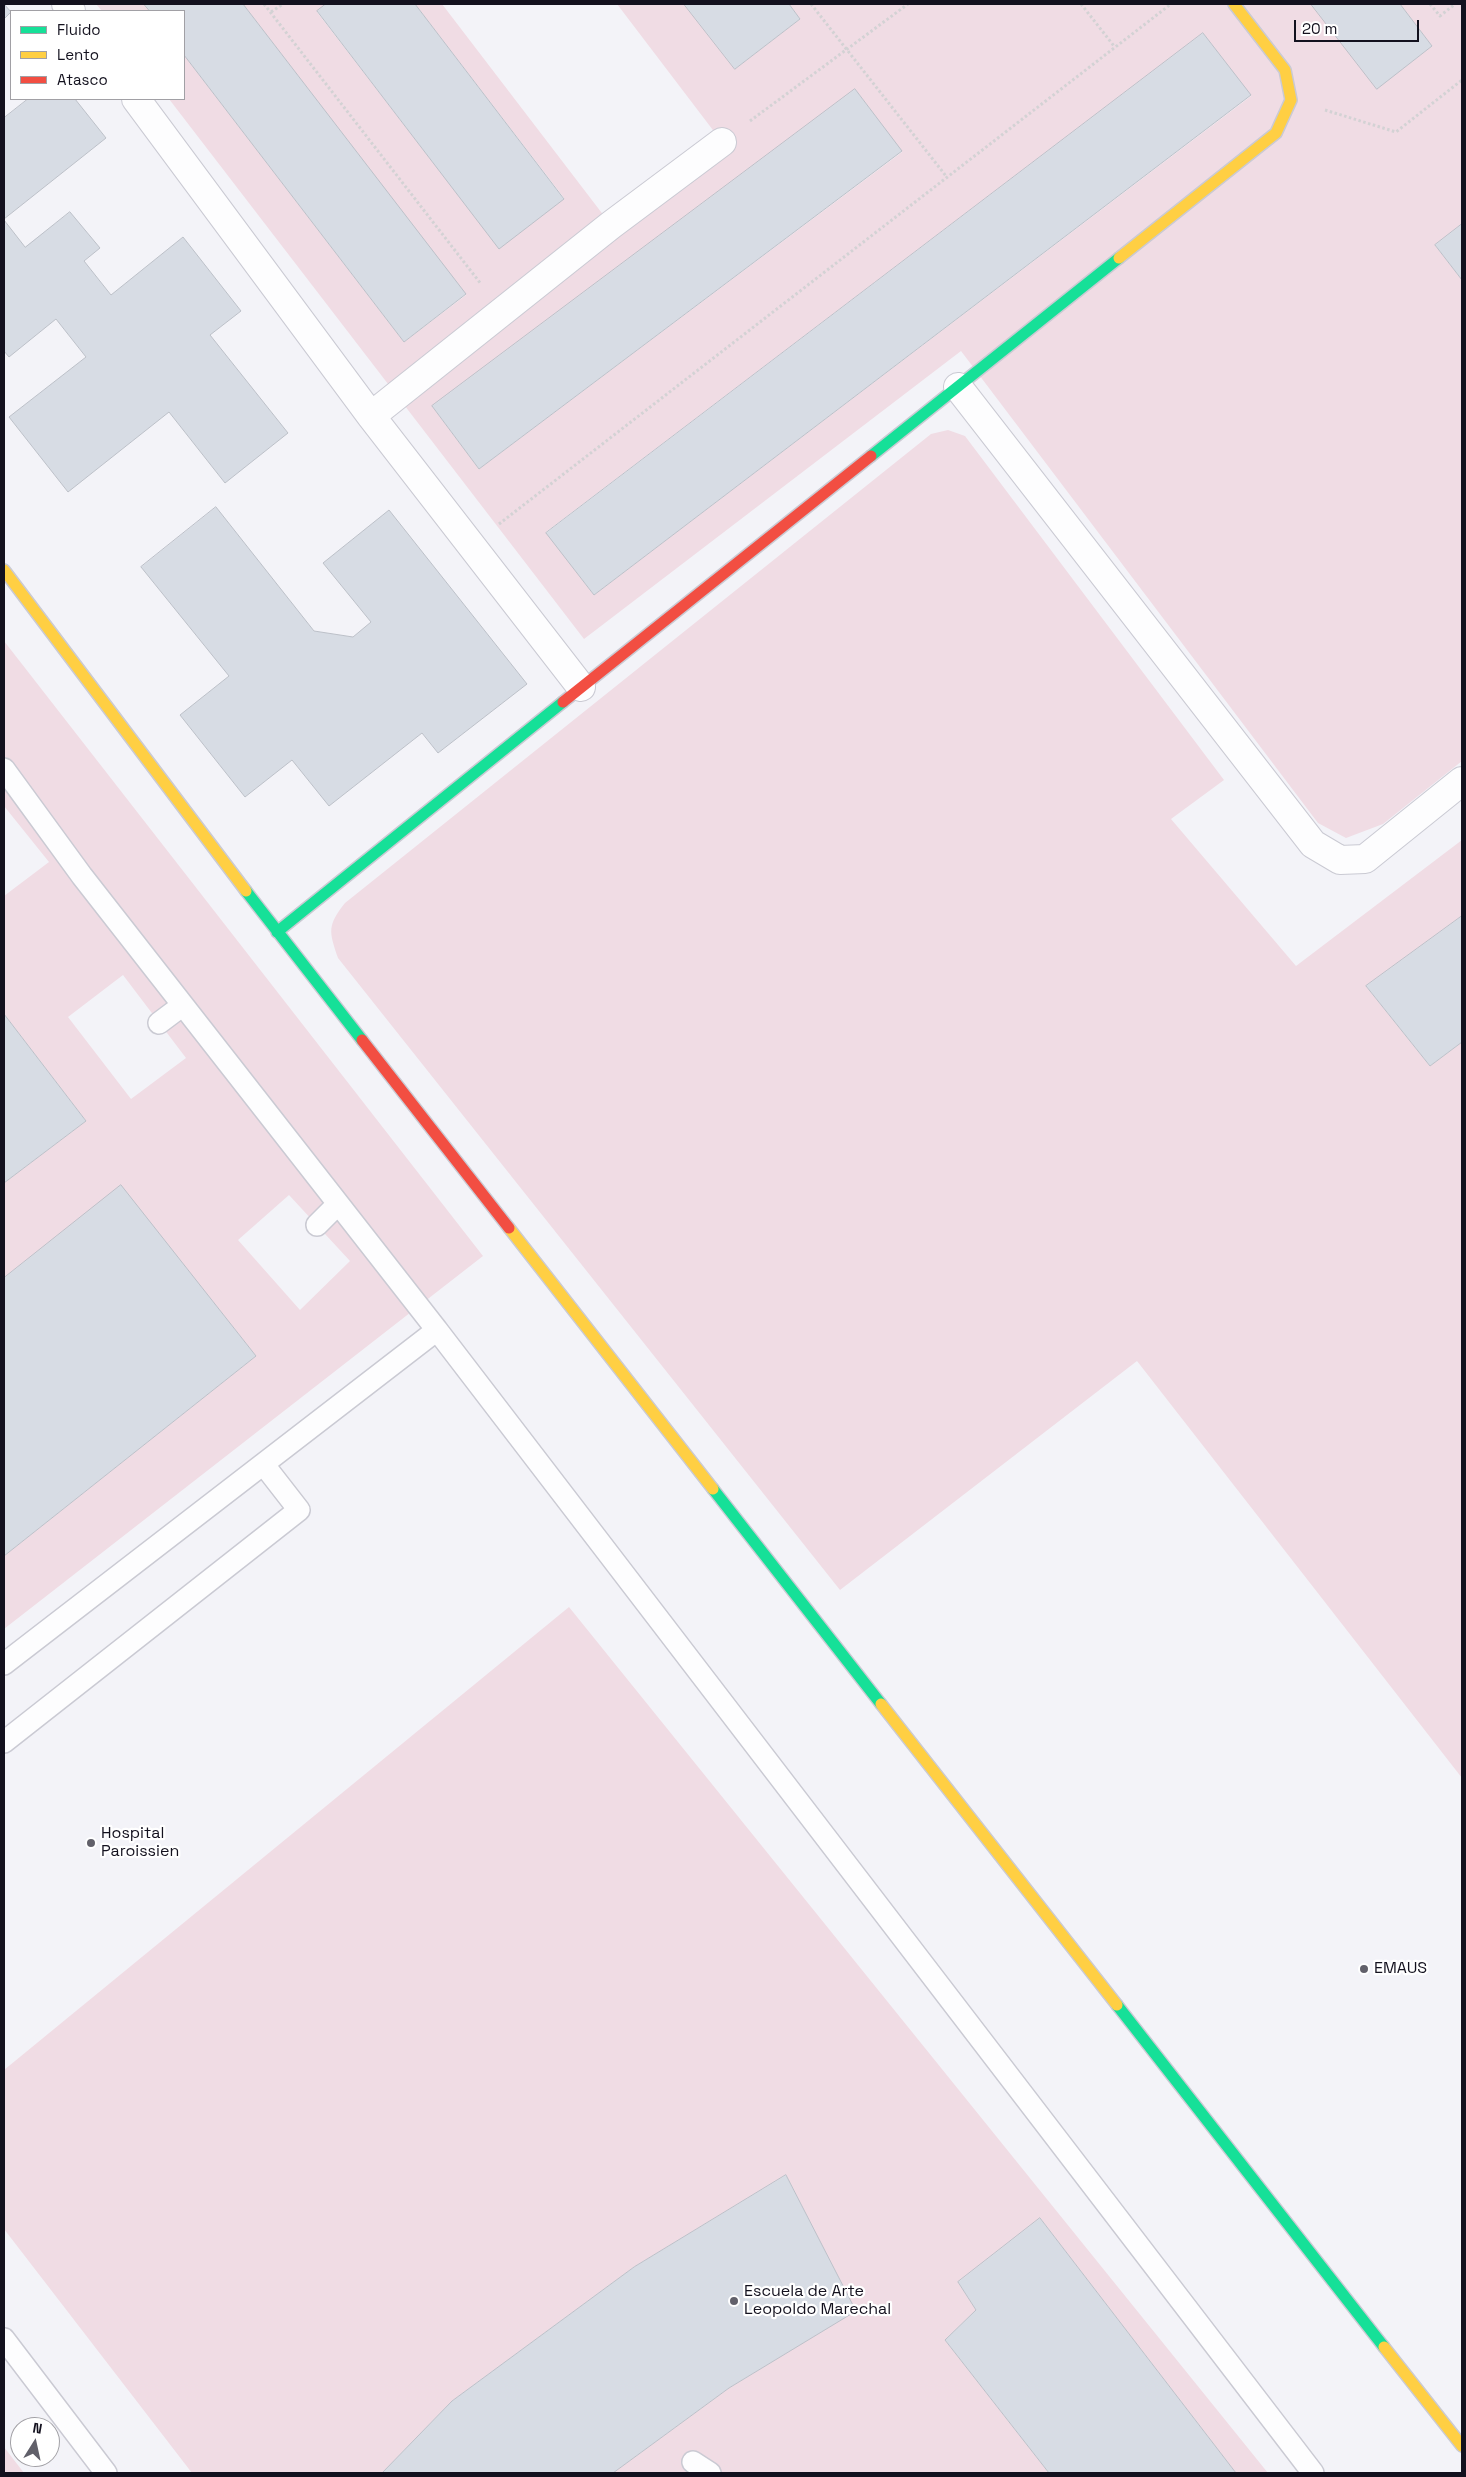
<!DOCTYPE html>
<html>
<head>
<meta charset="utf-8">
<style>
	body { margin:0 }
	#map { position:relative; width:1466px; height:2477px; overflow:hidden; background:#f3f3f8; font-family:"Space Grotesk",sans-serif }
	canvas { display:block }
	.frame { position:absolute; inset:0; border:5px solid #13111e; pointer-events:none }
	.legend { position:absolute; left:10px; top:10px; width:175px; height:90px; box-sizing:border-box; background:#fff; border:1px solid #a1a0a5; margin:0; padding:6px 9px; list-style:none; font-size:15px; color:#13111e }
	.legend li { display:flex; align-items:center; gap:10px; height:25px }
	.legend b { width:25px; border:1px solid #a1a0a5 }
	.north { position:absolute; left:10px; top:2417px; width:50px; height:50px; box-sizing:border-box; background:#fff; border:1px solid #a1a0a5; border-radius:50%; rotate:10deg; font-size:14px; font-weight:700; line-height:20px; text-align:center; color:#13111e }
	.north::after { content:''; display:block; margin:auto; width:18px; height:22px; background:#61606a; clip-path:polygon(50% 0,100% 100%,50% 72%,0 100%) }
	.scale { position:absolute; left:1294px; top:20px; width:125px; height:22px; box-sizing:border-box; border:2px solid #13111e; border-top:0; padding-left:6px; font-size:15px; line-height:18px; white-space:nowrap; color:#13111e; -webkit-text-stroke:4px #fff; paint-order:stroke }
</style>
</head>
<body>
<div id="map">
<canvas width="1466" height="2477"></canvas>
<div class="frame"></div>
<ul class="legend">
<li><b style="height:6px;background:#16e098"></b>Fluido</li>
<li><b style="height:6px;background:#ffcf43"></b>Lento</li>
<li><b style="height:6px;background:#f24e42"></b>Atasco</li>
</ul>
<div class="north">N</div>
<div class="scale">20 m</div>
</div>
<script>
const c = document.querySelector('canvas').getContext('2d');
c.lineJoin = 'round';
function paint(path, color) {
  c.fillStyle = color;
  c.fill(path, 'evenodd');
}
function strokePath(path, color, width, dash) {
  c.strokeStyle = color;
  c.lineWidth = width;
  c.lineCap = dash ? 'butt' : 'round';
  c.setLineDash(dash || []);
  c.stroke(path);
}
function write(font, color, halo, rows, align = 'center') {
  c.font = font + ' "Space Grotesk",sans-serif';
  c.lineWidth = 4.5;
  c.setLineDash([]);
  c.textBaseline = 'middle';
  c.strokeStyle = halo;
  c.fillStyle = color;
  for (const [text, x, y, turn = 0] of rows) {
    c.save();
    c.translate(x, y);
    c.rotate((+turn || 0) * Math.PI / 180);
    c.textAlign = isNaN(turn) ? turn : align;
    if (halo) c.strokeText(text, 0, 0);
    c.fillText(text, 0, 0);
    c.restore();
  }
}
paint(new Path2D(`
	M96,4H144L150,11H102Z
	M243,4H326L317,12L499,248L564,198L415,4H442L611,225L722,142L617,4H684L735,69L800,19L789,4H1311L1377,88L1432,46L1400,4H1462V224L1435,245L1462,280V761L1383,824L1346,838L1318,823L961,351L584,639L169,99H184V55L404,342L466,295ZM1203,33L1251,96L594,595L546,532ZM855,89L902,152L479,469L432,406Z
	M948,430L965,436L1224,780L1171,819L1296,966L1462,840V916L1366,986L1430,1066L1462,1042V1778L1137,1361L840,1590L338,958C329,931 327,926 345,903L931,434Z
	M4,641L483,1256L4,1629V1556L256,1356L121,1186L4,1278V1183L86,1121L4,1014V896L49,862L4,806ZM123,975L186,1058L131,1099L68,1017ZM289,1195L350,1261L300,1310L238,1240Z
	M569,1607L1268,2473H1236L1040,2218L958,2282L976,2310L945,2340L1049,2473H613L729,2388L855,2311L786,2175L634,2267L452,2401L382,2473H192L4,2229V2070Z
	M4,2447L24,2473H4Z`), '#f0dce4');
const building = new Path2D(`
	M4,4L11,12L4,19Z
	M144,4H243L466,294L404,342L184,55V11H150Z
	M326,4H415L564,199L499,249L317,11Z
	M684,4H789L800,19L735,69Z
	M1311,4H1400L1432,46L1377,89Z
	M1203,33L1251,95L594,595L546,533Z
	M855,89L902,151L479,469L432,406Z
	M28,99H75L106,138L4,219V118Z
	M70,212L100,248L84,261L111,295L183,237L241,311L210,335L288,433L225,483L169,412L68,492L9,417L86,357L56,319L9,357L4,351V220L25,247Z
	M1462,224V280L1435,245Z
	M216,507L314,631L353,637L371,622L323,563L389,510L527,684L438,753L422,733L329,806L292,760L245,797L180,715L229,676L141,567Z
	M1462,916V1042L1430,1066L1366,986Z
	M4,1014L86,1121L4,1183Z
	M121,1185L256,1356L4,1556V1278Z
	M786,2175L856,2311L729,2388L613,2473H382L452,2401L634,2267Z
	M1040,2218L1236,2473H1049L945,2340L976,2310L958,2282Z`);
paint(building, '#d7dce4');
strokePath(building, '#bcc0c8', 1);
const lane = new Path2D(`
	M4,769L82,876L437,1330
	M159,1023L183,1005
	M317,1225L338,1204
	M4,1664L437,1330L1313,2473
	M4,1742L299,1510L264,1465
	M4,2339L106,2473
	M693,2462L710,2473`);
const street = new Path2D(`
	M66,4L71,11
	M136,99L371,416L581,687
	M958,387L1313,844L1340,860L1365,859L1462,781
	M371,416L611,225L722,142`);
const fast = new Path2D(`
	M871,456L1119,258
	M246,891L362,1040
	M277,932L563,702
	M713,1489L881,1704
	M1117,2005L1384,2347`);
const slow = new Path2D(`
	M1119,258L1276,133L1291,100L1285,70L1234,4
	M4,570L246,891
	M509,1228L713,1489
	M881,1704L1117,2005
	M1384,2347L1462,2446`);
const jam = new Path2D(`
	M563,702L871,456
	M362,1040L509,1228`);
strokePath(lane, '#cacad3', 24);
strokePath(street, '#cacad3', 30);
strokePath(fast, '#cacad3', 14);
strokePath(slow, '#cacad3', 14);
strokePath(jam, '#cacad3', 14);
strokePath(new Path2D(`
	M264,4L481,284
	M811,4L946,176
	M1081,4L1114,46
	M1430,4L1440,16L1455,4
	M271,12L283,4
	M1325,110L1396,132L1462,80
	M750,121L908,4
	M499,524L1171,4`), '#d3d2d4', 3, [2.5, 2.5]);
strokePath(lane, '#fdfdfe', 21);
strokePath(street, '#fdfdfe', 28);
strokePath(fast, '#16e098', 11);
strokePath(slow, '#ffcf43', 11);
strokePath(jam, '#f24e42', 11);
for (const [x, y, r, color] of [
	[91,1843,5,"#61606a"],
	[1364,1969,5,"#61606a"],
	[734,2301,5,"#61606a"]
]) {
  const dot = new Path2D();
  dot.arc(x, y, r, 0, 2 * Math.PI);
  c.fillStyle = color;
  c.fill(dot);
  strokePath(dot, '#fff', 2);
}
write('16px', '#13111e', '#fff', [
	["Hospital",101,1834],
	["Paroissien",101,1852],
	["EMAUS",1374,1969],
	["Escuela de Arte",744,2292],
	["Leopoldo Marechal",744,2310]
], 'left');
</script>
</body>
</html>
